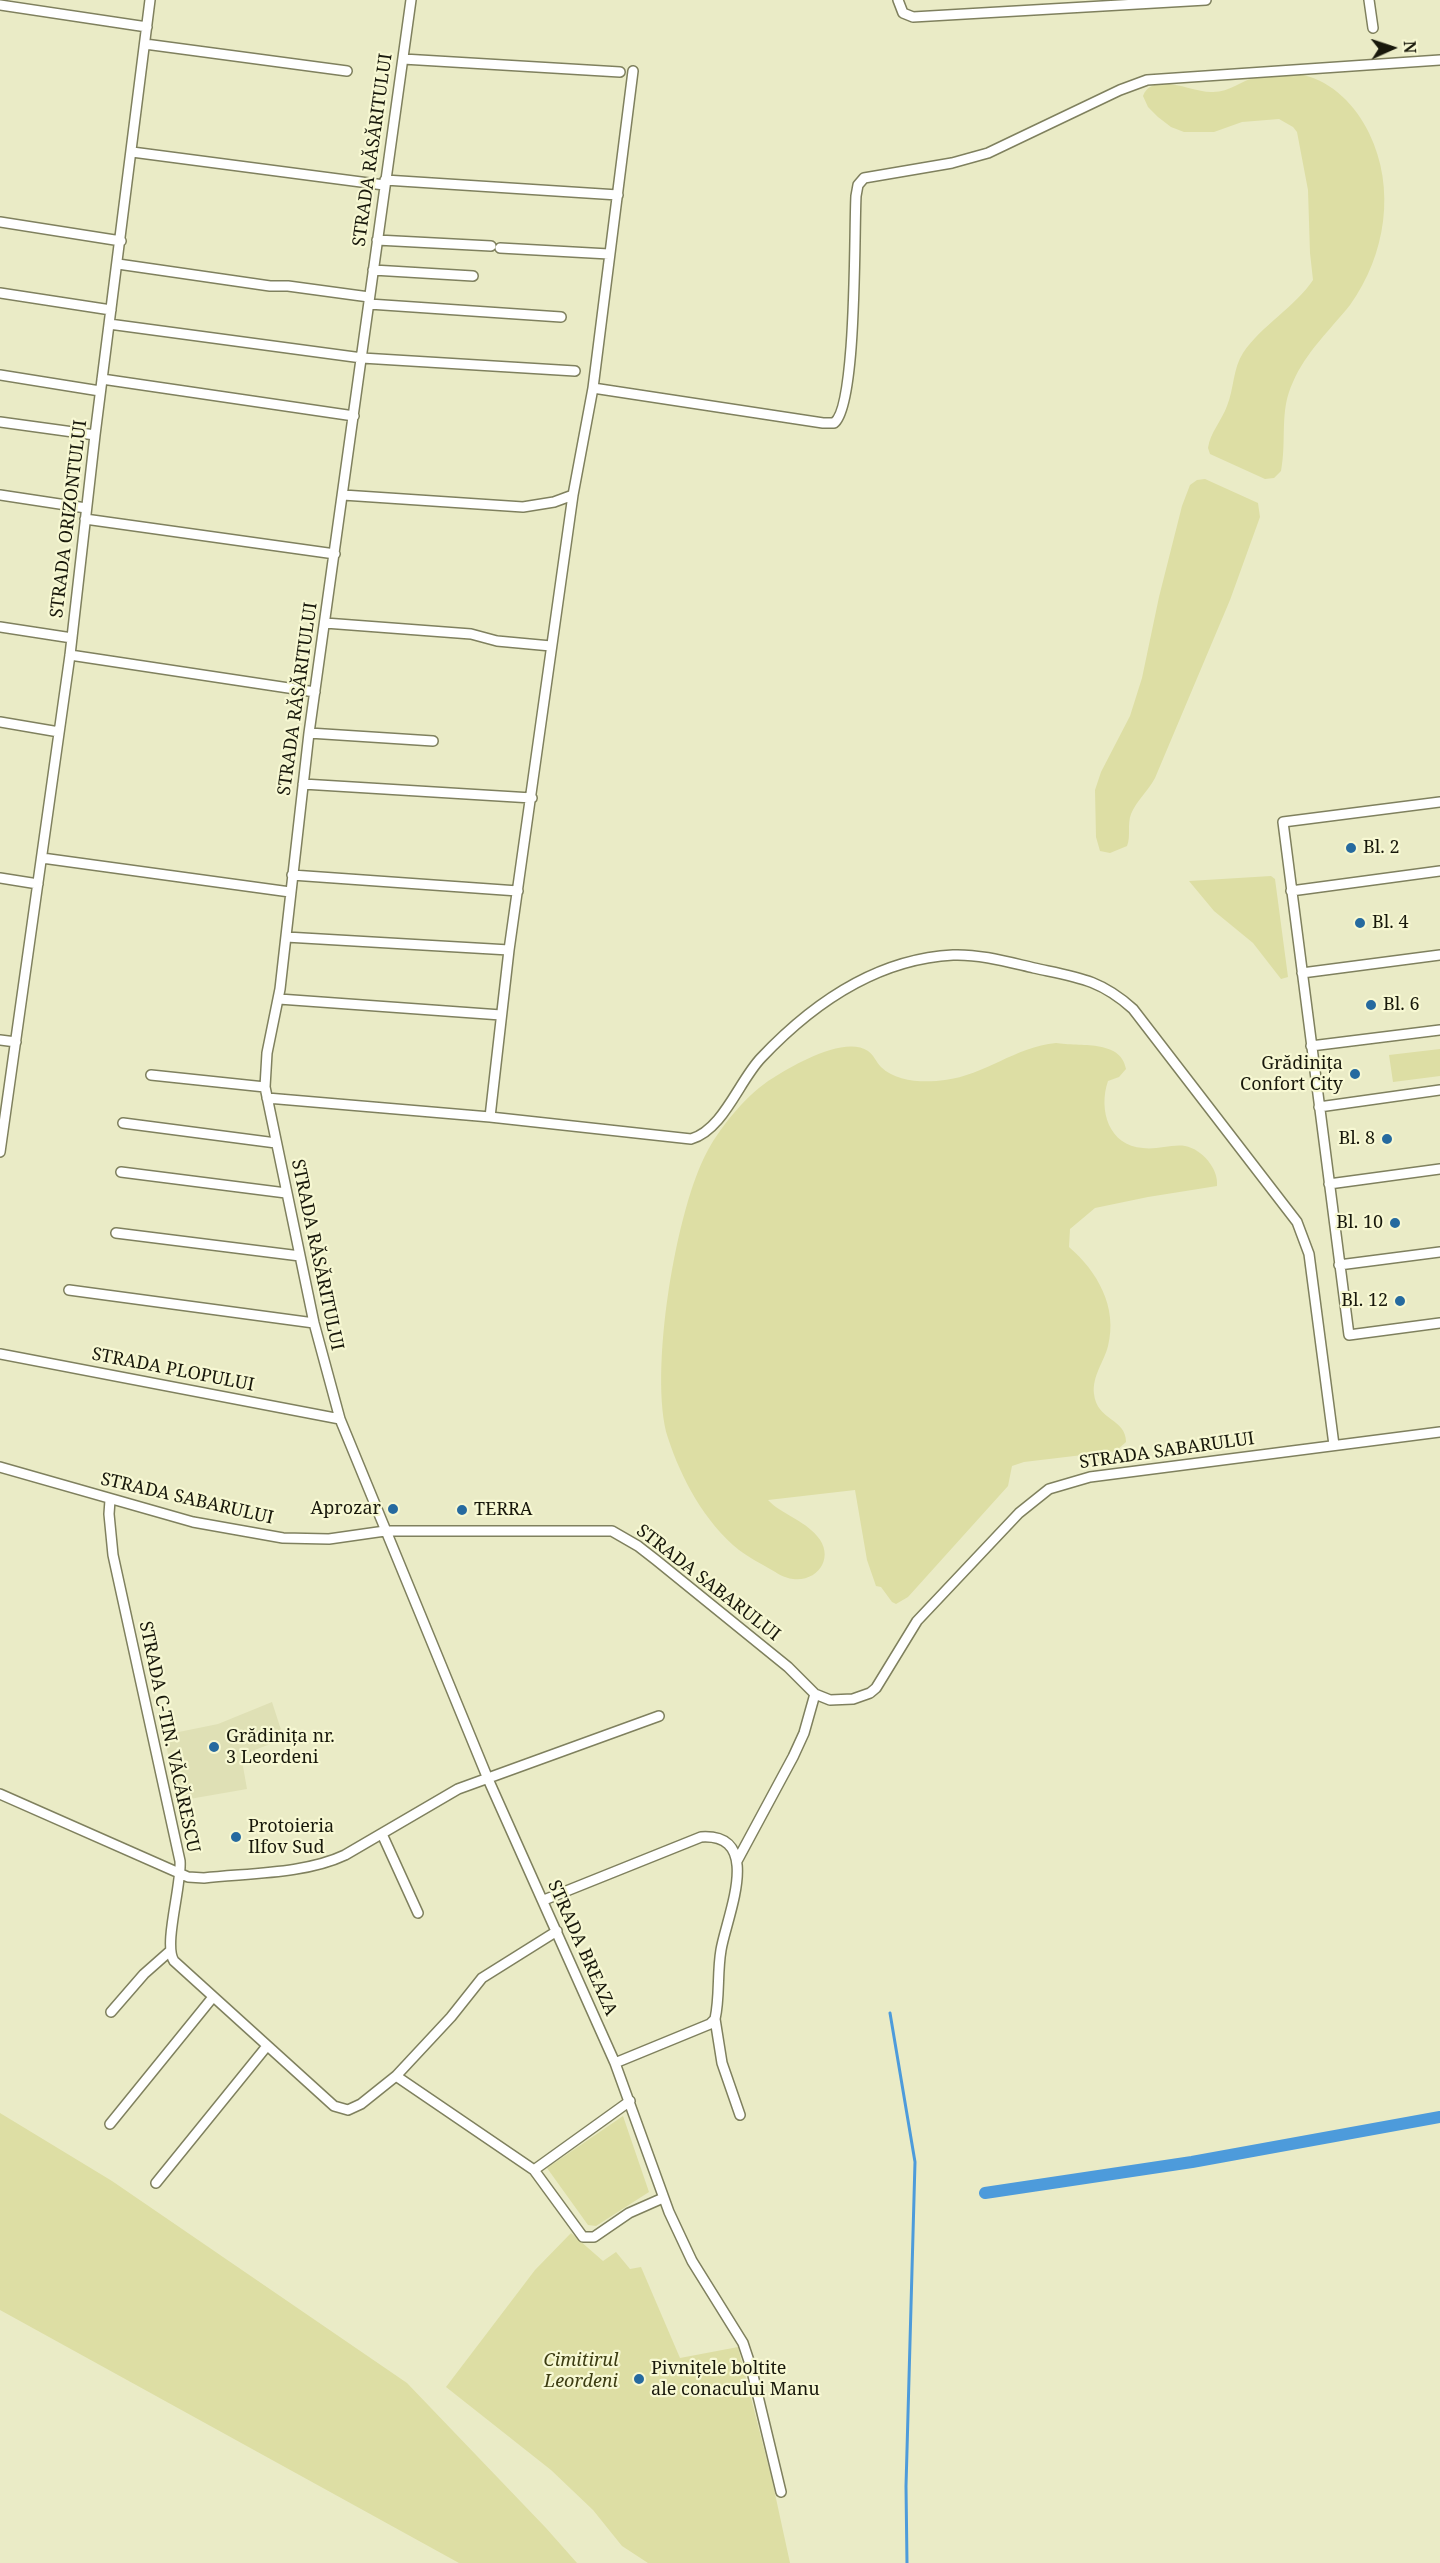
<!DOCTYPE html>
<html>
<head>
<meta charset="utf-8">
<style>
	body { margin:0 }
	#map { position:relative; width:1440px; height:2563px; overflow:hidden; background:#eaebc6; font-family:"Noto Serif",serif }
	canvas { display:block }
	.north { position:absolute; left:1362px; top:18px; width:60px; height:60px; -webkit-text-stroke:4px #f7f8d3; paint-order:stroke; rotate:87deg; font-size:16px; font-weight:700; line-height:24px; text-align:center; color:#18180b }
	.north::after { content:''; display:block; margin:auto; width:21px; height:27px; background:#18180b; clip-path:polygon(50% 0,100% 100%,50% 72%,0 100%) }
</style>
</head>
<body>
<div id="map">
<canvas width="1440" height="2563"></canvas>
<div class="north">N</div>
</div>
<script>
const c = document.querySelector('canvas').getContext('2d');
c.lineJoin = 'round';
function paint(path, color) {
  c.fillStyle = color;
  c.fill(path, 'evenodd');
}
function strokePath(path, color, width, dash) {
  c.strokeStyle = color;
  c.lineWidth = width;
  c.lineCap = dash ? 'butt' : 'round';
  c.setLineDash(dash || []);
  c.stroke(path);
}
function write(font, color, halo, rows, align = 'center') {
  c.font = font + ' "Noto Serif",serif';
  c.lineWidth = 4.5;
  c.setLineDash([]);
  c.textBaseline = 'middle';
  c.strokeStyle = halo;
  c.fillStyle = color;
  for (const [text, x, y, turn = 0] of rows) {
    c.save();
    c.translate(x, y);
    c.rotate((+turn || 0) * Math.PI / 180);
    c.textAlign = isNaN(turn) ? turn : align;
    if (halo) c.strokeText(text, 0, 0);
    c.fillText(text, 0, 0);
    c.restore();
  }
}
paint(new Path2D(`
	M272,1702L284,1739L241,1755L247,1789L178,1801L164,1735L218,1724Z`), '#dfe0b5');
paint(new Path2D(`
	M1303,75C1333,82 1355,105 1369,133C1396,188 1386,255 1350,305C1330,330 1306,352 1293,382C1279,411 1287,440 1281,471L1274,478L1265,479L1210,454L1208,448C1210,433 1222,420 1227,406C1234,389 1233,368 1243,353C1261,326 1296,306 1313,280L1310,253L1308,190L1297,132L1293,127L1279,119L1242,122L1214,132H1184L1171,127L1158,117L1148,107L1143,96C1152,71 1192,92 1211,92C1229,93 1240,81 1256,77C1270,74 1288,76 1303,75Z
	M1205,479L1258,503L1260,517L1230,600L1155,778C1148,791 1137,800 1131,814C1127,825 1131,836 1127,846L1110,853L1100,851L1096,837L1095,790L1101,772L1130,716L1142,678L1159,597L1182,506L1190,485L1197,480Z
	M1271,876L1275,879L1288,977L1281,979L1253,943L1214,911L1189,881Z
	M1056,1043C1079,1047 1121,1039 1126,1069L1119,1077L1108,1081C1098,1110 1109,1146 1143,1148C1156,1150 1172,1144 1185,1146C1202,1149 1219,1169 1217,1186L1148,1197L1095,1208L1070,1229L1069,1247C1097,1271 1118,1307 1108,1346C1104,1362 1092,1376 1094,1394C1097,1421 1126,1418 1126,1442L1116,1451L1024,1462L1012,1466L1008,1486L908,1597L896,1604L892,1602L881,1587L876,1586L867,1560L855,1490L768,1500C781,1514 804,1520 817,1536C835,1556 819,1582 793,1579C784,1578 777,1573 770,1569C760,1563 748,1557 739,1550C705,1523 681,1478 668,1438C648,1375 676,1207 708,1150C721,1126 749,1092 773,1078C793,1065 845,1035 868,1051C874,1055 876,1062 881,1067C896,1082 925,1083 945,1080C985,1075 1015,1047 1056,1043Z
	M1440,1049V1076L1393,1082L1389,1055Z
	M0,2113L112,2181L407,2383L546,2528L577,2563H459L0,2310Z
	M623,2116L649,2192L596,2226L588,2225L547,2168Z
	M571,2233L603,2261L616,2252L630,2269L641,2267L680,2358L738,2347L772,2480L790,2563H648L622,2546L593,2510L551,2470L446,2387L535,2270Z`), '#dddea4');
strokePath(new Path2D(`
	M890,2013L915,2162L906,2486L907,2563`), '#4d9bdb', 3);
strokePath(new Path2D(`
	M985,2193L1192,2162L1440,2117`), '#4d9bdb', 12);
const street = new Path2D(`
	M411,0L309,733L280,989L267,1053L265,1087L314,1323L340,1419L488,1779L615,2063L669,2212L692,2261L743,2343L751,2367L781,2492
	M898,0L903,13L913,17L1206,0
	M1369,0L1373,28
	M0,5L147,27
	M145,44L347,71
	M403,59L620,72
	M132,152L384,185
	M385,180L618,195
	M0,222L121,241
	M377,240L491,246
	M500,248L609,254
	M118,264L270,286H288L369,297
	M373,270L473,276
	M0,293L111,310
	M369,304L561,317
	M109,324L362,358L575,371
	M0,375L100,391
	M102,379L354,416
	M593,388L823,423H834C857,407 854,232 856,196L858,185L864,178L952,163L988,153L1120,90L1147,80L1440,60
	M0,422L95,435
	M0,495L86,508
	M343,495L523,507L554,502L573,495
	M85,519L335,554
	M325,623L471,634L497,641L551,646
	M0,627L72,638
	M70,655L315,692
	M0,722L59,732
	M309,733L433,741
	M303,784L532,798
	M1440,802L1283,822L1349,1335L1440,1323
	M42,858L290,892
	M292,875L518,891
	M0,878L38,884
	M1291,891L1440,871
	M286,937L509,950
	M1302,973L1440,955
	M279,999L501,1015
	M0,1040L16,1042
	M1311,1046L1440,1030
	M151,1075L265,1087
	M267,1098L490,1117L691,1139C723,1130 739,1081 761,1058C812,1004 877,959 953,955C980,954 1008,962 1034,968C1076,977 1100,979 1133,1009L1297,1222L1309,1254L1334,1445
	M1319,1107L1440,1090
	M490,1117L509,950L573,495L593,388L633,71
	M123,1123L276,1143
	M0,1152L70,655L95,435L150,0
	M121,1172L286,1193
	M1329,1184L1440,1169
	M116,1233L300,1256
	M1339,1265L1440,1252
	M69,1290L314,1323
	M0,1354L340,1419
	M0,1467L193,1522L283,1538L329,1539L385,1531H612L638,1546L656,1560L788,1667L815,1694L830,1700L853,1699L870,1693L876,1688L917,1621L1019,1513L1049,1489L1090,1477L1440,1432
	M110,1500L109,1514L113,1555L180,1861C182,1885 163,1945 174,1961L334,2106L348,2110L361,2104L396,2076L451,2017L482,1978L557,1931
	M0,1794L188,1877L204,1878C248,1873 305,1874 345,1855L458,1789L659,1716
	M382,1834L418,1913
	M737,1861L793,1757L804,1733L815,1694
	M544,1900L701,1837C765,1833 726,1918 721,1950C717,1973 720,1997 715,2019L710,2024L615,2063
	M111,2012L144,1974L170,1951
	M715,2019L722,2063L740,2115
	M396,2076L534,2170L583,2237H594L629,2213L663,2198
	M110,2124L213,1997
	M534,2170L630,2101
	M156,2183L267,2046`);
strokePath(street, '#7f805e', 12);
strokePath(street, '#fff', 9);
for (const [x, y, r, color] of [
	[1351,848,6,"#266a9f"],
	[1360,923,6,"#266a9f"],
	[1371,1005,6,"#266a9f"],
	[1355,1074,6,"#266a9f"],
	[1387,1139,6,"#266a9f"],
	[1395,1223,6,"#266a9f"],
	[1400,1301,6,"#266a9f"],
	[393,1509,6,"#266a9f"],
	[462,1510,6,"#266a9f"],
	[214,1747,6,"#266a9f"],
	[236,1837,6,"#266a9f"],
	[639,2379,6,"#266a9f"]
]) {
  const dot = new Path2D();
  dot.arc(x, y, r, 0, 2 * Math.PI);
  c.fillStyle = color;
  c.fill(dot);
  strokePath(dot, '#f7f8d3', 2);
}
write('18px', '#18180b', '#f7f8d3', [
	["STRADA RĂSĂRITULUI",373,150,-82],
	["STRADA ORIZONTULUI",69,519,-83],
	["STRADA RĂSĂRITULUI",298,699,-82],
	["STRADA RĂSĂRITULUI",317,1255,78],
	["STRADA PLOPULUI",173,1370,11],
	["STRADA SABARULUI",1167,1451,-8],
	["STRADA SABARULUI",187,1499,13],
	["STRADA SABARULUI",708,1583,38],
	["STRADA C-TIN. VĂCĂRESCU",169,1737,78],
	["STRADA BREAZA",582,1948,66]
]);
write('18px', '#18180b', '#f7f8d3', [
	["Bl. 2",1363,848],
	["Bl. 4",1372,923],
	["Bl. 6",1383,1005],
	["Grădinița",1343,1064,"right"],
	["Confort City",1343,1085,"right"],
	["Bl. 8",1375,1139,"right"],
	["Bl. 10",1383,1223,"right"],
	["Bl. 12",1388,1301,"right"],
	["Aprozar",381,1509,"right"],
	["TERRA",474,1510],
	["Grădinița nr.",226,1737],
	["3 Leordeni",226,1758],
	["Protoieria",248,1827],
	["Ilfov Sud",248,1848],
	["Pivnițele boltite",651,2369],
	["ale conacului Manu",651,2390]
], 'left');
write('italic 18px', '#3c3c12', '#f7f8d3', [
	["Cimitirul",581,2361],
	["Leordeni",581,2382]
]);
</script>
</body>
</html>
